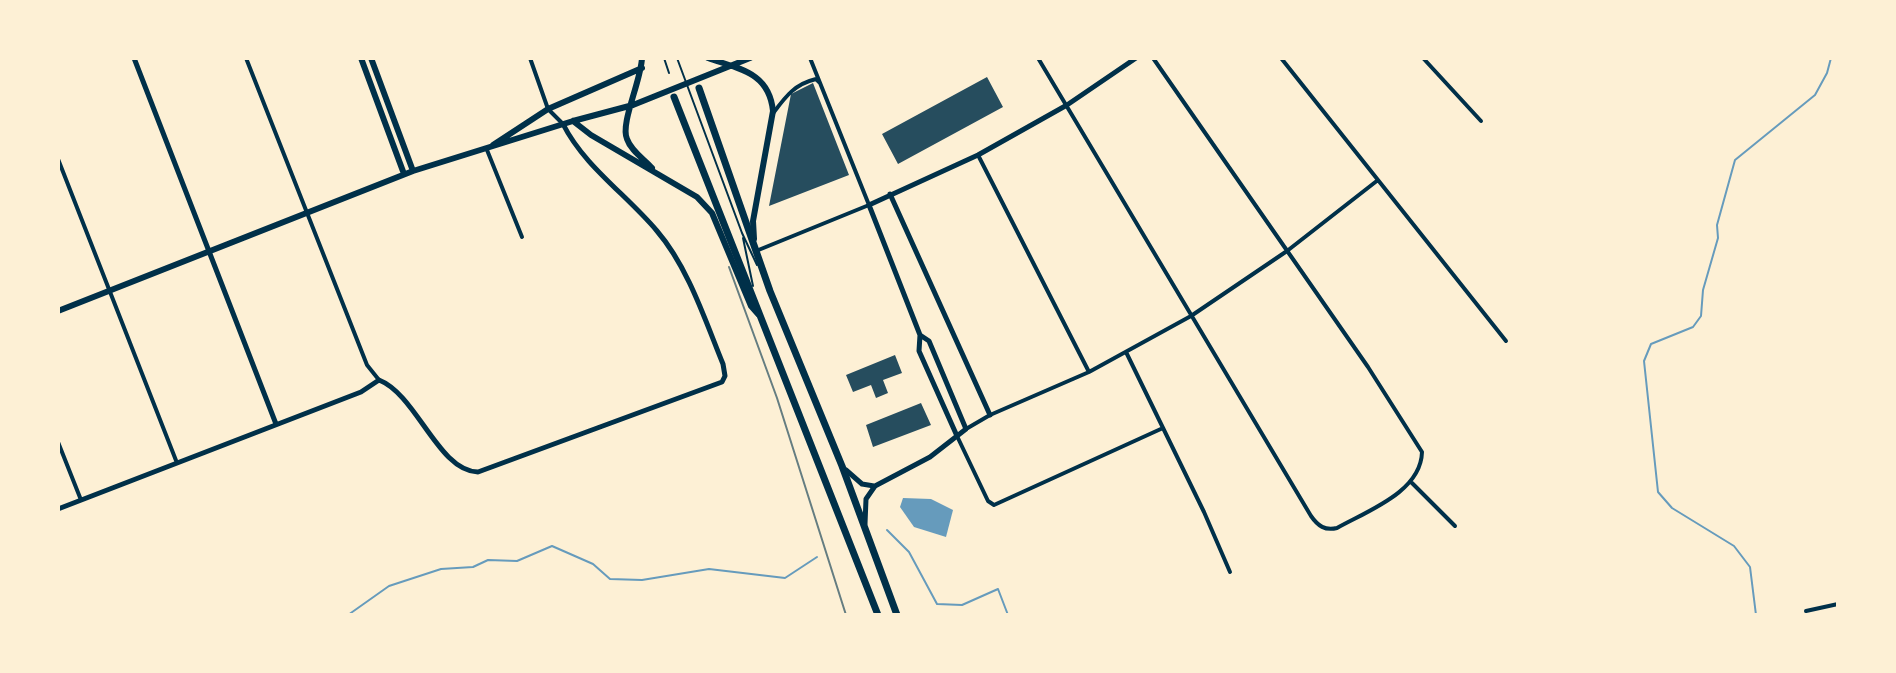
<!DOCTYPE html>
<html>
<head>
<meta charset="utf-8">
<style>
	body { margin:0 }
	#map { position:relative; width:1896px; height:673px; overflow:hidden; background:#fdf0d5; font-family:Spectral,serif }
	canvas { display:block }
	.frame { position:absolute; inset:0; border:60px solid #fdf0d5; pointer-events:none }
</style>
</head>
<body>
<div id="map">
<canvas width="1896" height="673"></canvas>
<div class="frame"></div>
</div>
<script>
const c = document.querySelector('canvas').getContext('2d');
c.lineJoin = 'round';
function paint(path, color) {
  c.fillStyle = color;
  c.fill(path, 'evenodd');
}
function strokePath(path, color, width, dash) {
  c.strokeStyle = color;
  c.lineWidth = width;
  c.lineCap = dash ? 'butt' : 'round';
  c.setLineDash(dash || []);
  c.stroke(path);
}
paint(new Path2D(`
	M903,498L931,499L953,510L946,537L914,527L900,507Z`), '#669bbc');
strokePath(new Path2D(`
	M887,530L909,552L937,604L962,605L998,589L1008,615
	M348,615L389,586L441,569L473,567L488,560L517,561L552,546L593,564L610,579L642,580L709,569L785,578L817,557
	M1756,615L1750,567L1734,546L1672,508L1658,492L1644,361L1651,344L1693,327L1701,316L1703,290L1718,238L1717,225L1735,160L1815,95L1827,73L1831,58`), '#669bbc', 2);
paint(new Path2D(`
	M987,77L1003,107L898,164L882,134Z
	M813,83L849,175L769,206L791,94Z
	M895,355L902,373L883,380L888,393L876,398L871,385L853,392L846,375Z
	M921,403L931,425L873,447L866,425Z`), '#264d5e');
strokePath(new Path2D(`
	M664,58L669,73`), '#003049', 2);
strokePath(new Path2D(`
	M677,58L742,233L757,265
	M743,238L753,286`), '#003049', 2);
strokePath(new Path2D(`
	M246,58L367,365L379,380
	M530,58L548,109L562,123
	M1038,58L1311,516C1318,526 1325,531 1337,528C1367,511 1421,492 1422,452L1368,367L1153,58
	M1281,58L1506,341
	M1423,58L1481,121
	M774,112C786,96 795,84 816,79L819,82
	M487,150L522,237
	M978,155L1089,372
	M58,159L177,463
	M756,251L869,205L810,58
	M1126,352L1204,512L1230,572
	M966,429L990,415L1089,372L1191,316L1287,251L1378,180
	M957,436L988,501L994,505L1163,428
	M58,442L81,500
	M1412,483L1455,526
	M1806,611L1838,604`), '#003049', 4);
strokePath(new Path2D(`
	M134,58L276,424
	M890,194L990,415
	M957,436L919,351L920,335L869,205L978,155L1067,105L1136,58
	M846,470L862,484L874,486
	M58,509L361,392L379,380C417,395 438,471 478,472L722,382L725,376L723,364C705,320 688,267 657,231C627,195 584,166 563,124
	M865,524L866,499L875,486L930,457L966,429L929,341L920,335`), '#003049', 5);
strokePath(new Path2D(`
	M361,58L404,174
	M371,58L413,171
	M642,58C641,81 620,124 627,139C631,151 644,159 652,168
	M708,58C739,69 769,72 773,111L753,221L754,239
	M573,121L591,135L697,197L712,213L751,306L758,314
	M493,145L548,109L642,68
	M58,311L413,171L573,121L633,105L750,58`), '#003049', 6);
strokePath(new Path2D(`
	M699,88L770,291L842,466L897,615
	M674,97L878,615`), '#003049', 7);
strokePath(new Path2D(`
	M729,267L777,398L846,615`), '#657d81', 2);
</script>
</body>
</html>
